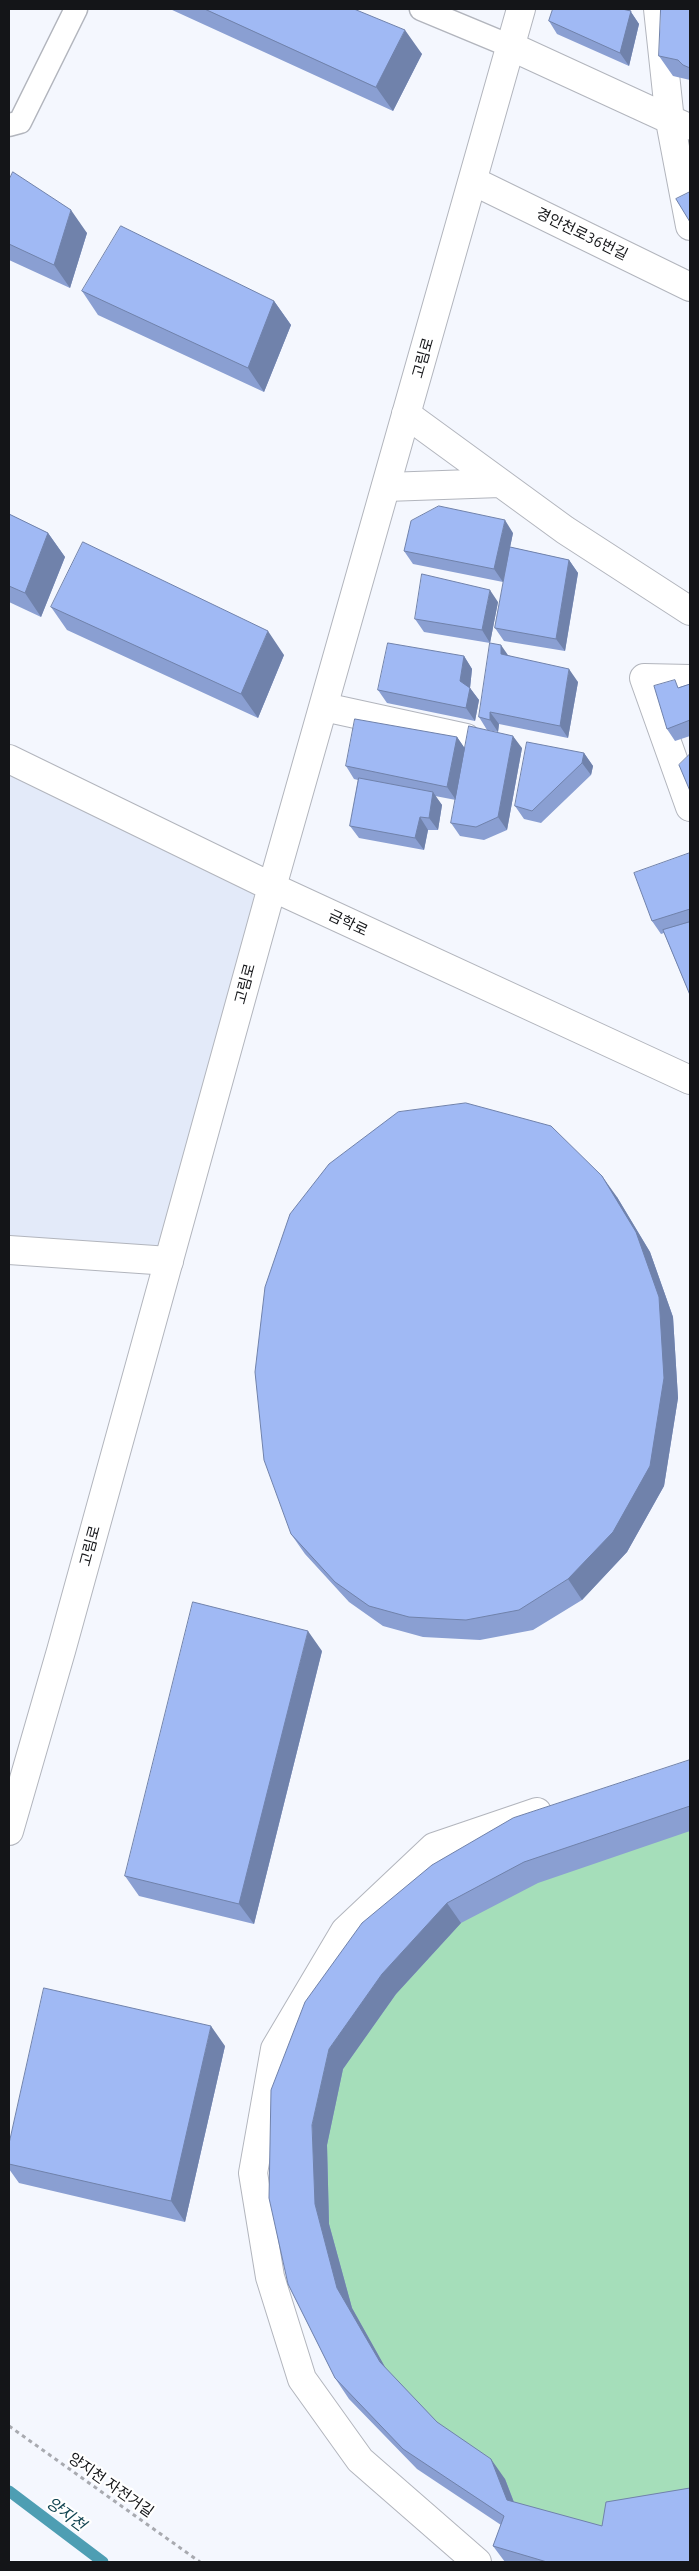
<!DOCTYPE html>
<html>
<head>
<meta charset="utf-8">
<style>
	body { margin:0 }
	#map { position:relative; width:699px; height:2571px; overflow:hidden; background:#f4f7fe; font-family:Ubuntu,sans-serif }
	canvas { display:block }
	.frame { position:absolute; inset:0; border:10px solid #141518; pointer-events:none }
</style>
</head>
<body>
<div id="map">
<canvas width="699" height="2571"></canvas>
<div class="frame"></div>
</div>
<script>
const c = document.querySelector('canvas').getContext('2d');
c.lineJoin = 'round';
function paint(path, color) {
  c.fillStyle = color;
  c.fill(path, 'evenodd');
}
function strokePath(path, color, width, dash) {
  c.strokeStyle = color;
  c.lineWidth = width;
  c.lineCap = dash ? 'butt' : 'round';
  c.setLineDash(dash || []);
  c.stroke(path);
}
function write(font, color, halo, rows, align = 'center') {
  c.font = font + ' Ubuntu,"Noto Sans KR",sans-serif';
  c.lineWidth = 4.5;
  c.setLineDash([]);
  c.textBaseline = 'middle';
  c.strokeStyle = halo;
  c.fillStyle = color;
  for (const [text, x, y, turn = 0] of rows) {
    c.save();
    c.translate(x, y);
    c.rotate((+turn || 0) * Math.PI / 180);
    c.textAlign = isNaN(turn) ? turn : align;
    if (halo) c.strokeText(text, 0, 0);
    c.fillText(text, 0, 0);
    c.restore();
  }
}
paint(new Path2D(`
	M9,773L272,887L169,1261L9,1250Z`), '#e3eaf9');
paint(new Path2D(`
	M690,1785V2562L518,2536L303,2304L319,2022L376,1943Z`), '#a5deba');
strokePath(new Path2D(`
	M9,2491L103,2562`), '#4e9eb3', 11);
const service = new Path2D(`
	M421,9L510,46
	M9,125L20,122L76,9`);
const minor = new Path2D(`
	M658,9L670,121L690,226
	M510,46L684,126
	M473,181L690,287
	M406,414L565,530L690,611
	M386,487L500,483
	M690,679L644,678L690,807
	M324,707L466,738
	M9,1250L169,1261
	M477,2562L360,2460L302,2379L270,2277L253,2173L275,2049L345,1931L434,1847L537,1812`);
const tertiary = new Path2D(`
	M9,759L272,887L690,1080
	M9,1831L61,1651L272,887L521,9`);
strokePath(service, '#b2b5bd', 25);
strokePath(minor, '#b2b5bd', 30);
strokePath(tertiary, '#b2b5bd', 30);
strokePath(new Path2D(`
	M9,2426L200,2562`), '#a8aab0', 3, [4, 4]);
strokePath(service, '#fff', 22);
strokePath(minor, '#fff', 28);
strokePath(tertiary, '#fff', 28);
paint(new Path2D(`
	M170,9H354L422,54L393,111Z
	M553,9H629L639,24L629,66L557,34L549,21Z
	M690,9V80L673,76L659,56Z
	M9,180L87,233L70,288L9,260Z
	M82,291L274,301L291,325L264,392L98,315Z
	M9,514L48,533L65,557L41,617L9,602Z
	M513,533L510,547L569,560L578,573L565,651L504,641L495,628L507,564L503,582L413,564L404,551Z
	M498,602L490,643L424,632L415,619Z
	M51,607L284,655L258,718L67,630Z
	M508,655L578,682L568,738L499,724L498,732L487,730L479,717Z
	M464,656L472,669L470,688L479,700L475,721L387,703L378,690Z
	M690,684V736L675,741L667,729L680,687Z
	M457,737L465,749L522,748L507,830L484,840L460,836L451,823L456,800L435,796L442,805L438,830H428L424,850L359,838L350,826L358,780L354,779L346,766Z
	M584,753L593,766L591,775L541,823L524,819L515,806Z
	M690,853V995L664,933L661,934L652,921Z
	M617,1197L650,1252L673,1317L678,1398L664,1486L627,1552L582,1600L533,1630L480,1640L423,1637L383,1626L349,1602L305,1554L291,1534Z
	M322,1651L254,1924L139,1896L125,1876Z
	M690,1760V1831L538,1883L461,1923L396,1994L343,2069L327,2145L329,2224L352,2308L386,2369L437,2422L505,2479L514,2502L690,2562H505L493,2546L501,2525L417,2469L349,2399L335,2378L288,2284L362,1923Z
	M225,2046L185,2222L19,2183L9,2169V2144Z`), '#8a9fd2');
paint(new Path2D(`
	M620,9H629L639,24L629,66L620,53Z
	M405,30L422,54L393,111L376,87Z
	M71,210L87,233L70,288L54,265Z
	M274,301L291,325L264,392L248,368Z
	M505,520L513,533L503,582L494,569Z
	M48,533L65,557L41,617L25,593Z
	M569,560L578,573L565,651L556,639Z
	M490,590L498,602L490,643L482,630Z
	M268,631L284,655L258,718L241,694Z
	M501,645L510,658L501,654Z
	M464,656L472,669L470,688L479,700L475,721L466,708L460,681Z
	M569,669L578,682L568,738L560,726Z
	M490,712L499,724L498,732L490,720Z
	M513,736L522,748L507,830L498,817Z
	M457,737L466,750L456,800L447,787Z
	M584,753L593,766L591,775L582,763Z
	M433,792L442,805L438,830L429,818Z
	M420,817L428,830L424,850L415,838Z
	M602,1176L617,1197L650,1252L673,1317L678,1398L664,1486L627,1552L582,1600L568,1579Z
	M308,1631L322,1651L254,1924L239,1904Z
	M447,1903L461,1923L396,1994L343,2069L327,2145L329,2224L352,2308L394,2383L380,2362L337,2288L315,2204L312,2125L329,2049L382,1974Z
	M211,2026L225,2046L185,2222L171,2201Z
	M491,2459L505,2479L521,2521L507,2500Z`), '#7082ab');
const building = new Path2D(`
	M205,9H354L405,30L376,87Z
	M553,9H622L631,11L620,53L549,21Z
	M661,9H690V68L683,65L678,60L659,56Z
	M13,172L71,210L54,265L9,244V180Z
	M690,192V222L676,199Z
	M121,226L274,301L248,368L82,291Z
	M439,506L505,520L494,569L404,551L411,521Z
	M9,514L48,533L25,593L9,586Z
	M83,542L268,631L241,694L51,607Z
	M510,547L569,560L556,639L495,628Z
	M422,574L490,590L482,630L415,619Z
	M388,643L464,656L460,681L470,688L466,708L378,690Z
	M490,643L501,645V654L569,669L560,726L490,712V720L479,717Z
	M675,680L678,688L690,684V720L667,729L654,686Z
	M355,719L457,737L447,787L346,766Z
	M469,726L513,736L498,817L476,827L451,823Z
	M527,742L584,753L582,763L532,811L515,806Z
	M690,754V791L679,765Z
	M359,778L433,792L429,818L420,817L415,838L350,826Z
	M690,853V909L652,921L634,873Z
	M690,922V995L663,930Z
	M466,1103L551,1126L602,1176L636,1232L659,1297L664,1378L650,1466L613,1532L568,1579L519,1610L466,1620L409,1617L369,1606L335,1582L291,1534L264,1460L255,1372L265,1287L290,1214L329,1164L398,1112Z
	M193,1602L308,1631L239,1904L125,1876Z
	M690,1760V1806L524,1862L447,1903L382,1974L329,2049L312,2125L315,2204L337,2288L380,2362L437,2422L491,2459L507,2500L602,2526L606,2502L690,2488V2562H547L493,2546L504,2516L403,2449L335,2378L288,2284L269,2198L271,2090L305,2002L362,1923L432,1865L513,1818Z
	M44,1988L211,2026L171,2201L9,2164V2144Z`);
paint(building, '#a0b9f4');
strokePath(building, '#7082ab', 1);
write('15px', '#141518', '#fff', [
	["경안천로36번길",582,234,26],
	["고림로",423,358,-74],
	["금학로",348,923,25],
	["고림로",245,984,-75],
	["고림로",90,1546,-75],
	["양지천 자전거길",111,2485,35]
]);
write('italic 16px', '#154754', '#fff', [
	["양지천",66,2514,37]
]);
</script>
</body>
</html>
